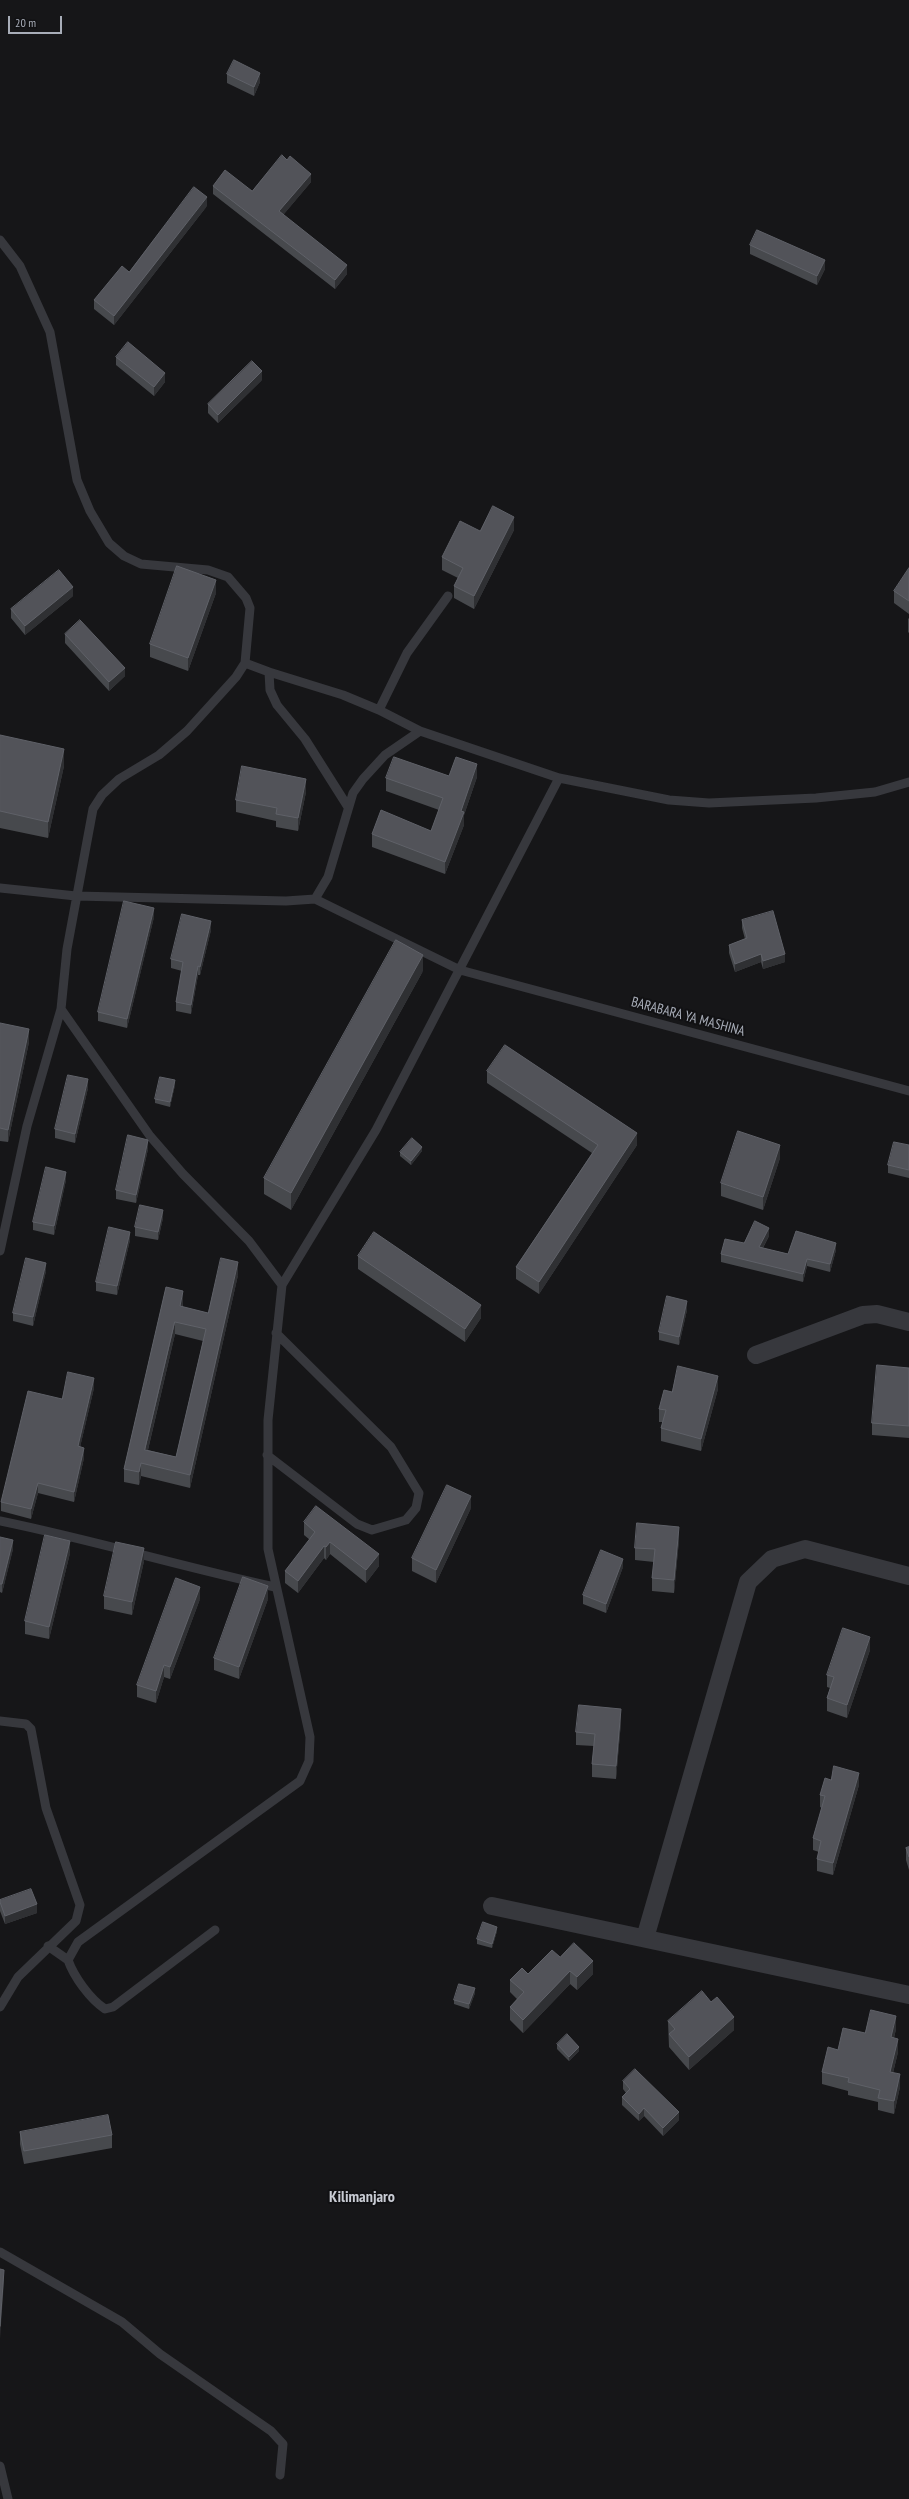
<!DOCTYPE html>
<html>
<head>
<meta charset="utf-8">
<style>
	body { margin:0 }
	#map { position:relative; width:909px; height:2499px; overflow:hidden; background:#161618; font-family:"PT Sans Narrow",sans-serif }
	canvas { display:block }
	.scale { position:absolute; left:8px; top:16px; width:54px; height:18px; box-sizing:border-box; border:2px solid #a8adb8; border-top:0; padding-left:5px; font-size:12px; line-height:14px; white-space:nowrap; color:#a8adb8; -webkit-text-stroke:3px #111113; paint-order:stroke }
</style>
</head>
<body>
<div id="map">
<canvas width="909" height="2499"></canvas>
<div class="scale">20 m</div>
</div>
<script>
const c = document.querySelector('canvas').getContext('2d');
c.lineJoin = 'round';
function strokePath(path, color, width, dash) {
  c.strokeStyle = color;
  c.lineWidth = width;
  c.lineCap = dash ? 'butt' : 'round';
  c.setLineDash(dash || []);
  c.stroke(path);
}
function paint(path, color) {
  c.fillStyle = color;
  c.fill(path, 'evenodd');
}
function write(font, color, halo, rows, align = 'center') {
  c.font = font + ' "PT Sans Narrow",sans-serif';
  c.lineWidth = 4;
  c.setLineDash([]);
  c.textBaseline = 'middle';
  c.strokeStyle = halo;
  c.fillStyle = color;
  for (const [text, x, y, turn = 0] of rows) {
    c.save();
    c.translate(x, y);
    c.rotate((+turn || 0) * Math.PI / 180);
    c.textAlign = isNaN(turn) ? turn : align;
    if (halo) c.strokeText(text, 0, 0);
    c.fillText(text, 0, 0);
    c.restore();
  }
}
strokePath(new Path2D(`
	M0,240L20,266L50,332L77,480L90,511L109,543L124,556L141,564L208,570L228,577L246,598L250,608L245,663L236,677L187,731L159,755L119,779L102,795L93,809L67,949L61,1009L27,1126L0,1251
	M245,663L269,672L270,690L277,705L305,739L348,807
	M269,672L343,695L379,710L420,731L559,778L669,800L709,803L816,798L875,792L909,782
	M379,710L407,653L448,596
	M0,888L76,896L286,901L315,899L328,877L353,793L363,779L385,755L420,731
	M315,899L460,970L909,1091
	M61,1009L150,1136L183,1174L249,1241L282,1285L268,1420V1549L310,1737L309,1761L300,1781L78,1942L68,1960C74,1977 90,1999 105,2009L113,2007L215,1930
	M282,1285L376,1130L559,778
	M267,1455L357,1524L372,1530L406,1520L416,1508L419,1493L391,1447L276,1333
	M0,1521C93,1540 183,1567 275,1587
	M0,1721L26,1724L31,1729L46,1808L80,1905L76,1921L18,1977L0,2007
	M48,1946L68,1960
	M0,2252L122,2322L160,2354L271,2431L283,2444L280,2475
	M0,2466L8,2499`), '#37383d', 9);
strokePath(new Path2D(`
	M756,1355L863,1315L877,1314L909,1322
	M492,1906L909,1995
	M645,1938L748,1582L772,1559L805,1549L909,1576`), '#37383d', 18);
paint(new Path2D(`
	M227,74L260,82L254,96L227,83Z
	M311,182L283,215L347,274L335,289L213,194V186L252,191Z
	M207,206L114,325L94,309V300L129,272Z
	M750,245L825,269L817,285L750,254Z
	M116,357L165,382L154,396L116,365Z
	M262,380L218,423L208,413V404Z
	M514,530L474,609L454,598V586L458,578L442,570V557L480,531Z
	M909,568V614L894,603V591Z
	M216,593L188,671L150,657V644Z
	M73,596L25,635L11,618V609Z
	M909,618V633L908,632V619Z
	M65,634L125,676L109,691L65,643Z
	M0,735L64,766L48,838L0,828Z
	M449,776L477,777L464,815V825L445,874L372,847V834L431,831L439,810L386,791V778Z
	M306,792L298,831L276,827V821L236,812V800Z
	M154,917L127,1028L98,1021V1012Z
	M742,920L785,962L763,969L761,962L735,972L729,953V945L745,939L742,928Z
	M211,930L200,975H198L191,1014L176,1011V1002L182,971L171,968V959Z
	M423,971L291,1210L264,1194V1178Z
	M0,1023L29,1042L8,1142L0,1141Z
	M487,1071L637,1145L539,1294L516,1279V1267L592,1153L487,1083Z
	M175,1085L170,1107L155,1103V1099Z
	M88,1088L75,1143L55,1138V1129Z
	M909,1145V1178L888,1173V1165Z
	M148,1149L136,1203L116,1199V1190Z
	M422,1151L411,1165L400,1156V1152Z
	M780,1158L763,1210L721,1196V1183Z
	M66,1180L54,1235L33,1230V1222Z
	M163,1218L158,1240L135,1236V1227Z
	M769,1236L763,1248L788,1254L836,1250L830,1272L807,1266L803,1282L721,1262V1254L744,1243Z
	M130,1240L117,1295L96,1291V1282Z
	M358,1256L481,1318L465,1342L358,1269Z
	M46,1271L33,1326L13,1321V1313Z
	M238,1275L190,1488L141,1476L139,1485L124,1482V1469L166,1287L183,1304V1307L208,1313ZM175,1334L203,1341L176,1457L148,1450Z
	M687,1310L679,1345L659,1340V1332Z
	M909,1368V1438L872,1435V1423Z
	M94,1388L80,1447L84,1458L74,1502L38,1493L31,1519L1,1511V1502L62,1399Z
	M718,1389L701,1451L661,1441V1428L663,1422H659V1409L672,1392Z
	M471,1508L436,1583L412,1571V1558Z
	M304,1522L379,1566L366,1583L330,1554L326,1560L324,1558L298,1593L285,1583V1571L310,1540L304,1535Z
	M0,1537L13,1549L2,1593L0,1592Z
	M679,1540L674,1593L652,1591V1578L654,1562L635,1560V1548Z
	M70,1553L49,1639L25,1634V1621Z
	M144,1561L132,1615L104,1609V1596Z
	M623,1567L606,1613L583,1604V1595Z
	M200,1599L170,1679L164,1677L156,1703L137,1697V1685Z
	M268,1599L239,1679L214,1670V1658Z
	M870,1650L847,1718L827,1711V1698L830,1688L827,1687V1675Z
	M621,1722L616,1779L592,1777V1764L594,1746L576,1745V1732Z
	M831,1780L859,1785L833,1875L817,1871V1859L819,1852L813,1850V1838L822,1808L820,1807V1795Z
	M909,1847V1870L906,1860V1848Z
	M0,1900L37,1913L5,1924L0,1911Z
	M497,1931L492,1948L477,1944V1939Z
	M560,1957L593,1974L577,1990L570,1984L523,2033L510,2020V2007L517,1999L510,1992V1980L528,1974Z
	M475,1993L469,2009L454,2004V2000Z
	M668,2021L734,2030L689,2070L669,2047Z
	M896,2029L894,2038L898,2052L893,2073L900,2087L894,2114L878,2110V2102L848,2095V2091L822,2084V2072L838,2050L865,2033Z
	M557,2044L579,2051L569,2061L557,2049Z
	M623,2081L679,2120L663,2136L644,2116L639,2121L622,2105V2097L626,2093L623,2089Z
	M20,2132L112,2135V2148L24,2164L20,2144Z`), '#47494d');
paint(new Path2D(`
	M260,73V82L254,96V87Z
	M311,174V182L279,220V211Z
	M207,197V206L114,325V316Z
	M825,260V269L817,285V276Z
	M347,265V274L335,289V280Z
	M262,371V380L218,423V415Z
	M165,373V382L154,396V387Z
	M514,517V530L474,609V596Z
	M216,580V593L188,671V658Z
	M73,587V596L25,635V626Z
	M125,668V676L109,691V682Z
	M64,749V766L48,838V822Z
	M477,764V777L464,815V825L445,874V862L461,811Z
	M306,779V792L298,831V818Z
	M154,908V917L127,1028V1019Z
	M211,921V930L200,975V967Z
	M761,954V962L735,972V964Z
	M785,954V962L763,969V961Z
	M423,955V971L291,1210V1193Z
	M198,966V975L191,1014V1005Z
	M29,1029V1042L8,1142V1130Z
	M88,1079V1088L75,1143V1134Z
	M175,1080V1085L170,1107V1102Z
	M637,1133V1145L539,1294V1282Z
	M148,1140V1149L136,1203V1195Z
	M780,1145V1158L763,1210V1197Z
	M422,1147V1151L411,1165V1161Z
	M66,1172V1180L54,1235V1226Z
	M163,1210V1218L158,1240V1232Z
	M769,1228V1236L759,1255V1247Z
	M130,1232V1240L117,1295V1286Z
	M836,1243V1250L830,1272V1264Z
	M807,1259V1266L803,1282V1274Z
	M238,1262V1275L190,1488V1475Z
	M46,1263V1271L33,1326V1317Z
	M183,1291V1304L180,1319V1306Z
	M687,1301V1310L679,1345V1337Z
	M481,1305V1318L465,1342V1329Z
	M175,1322V1334L145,1462V1450Z
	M718,1376V1389L701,1451V1439Z
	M94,1378V1388L78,1456V1446Z
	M84,1448V1458L74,1502V1492Z
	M141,1463V1476L139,1485V1472Z
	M38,1483V1493L31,1519V1509Z
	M471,1496V1508L436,1583V1570Z
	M679,1527V1540L674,1593V1580Z
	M13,1540V1549L2,1593V1584Z
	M70,1541V1553L49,1639V1627Z
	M330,1542V1554L326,1560V1547Z
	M324,1546V1558L298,1593V1581Z
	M144,1548V1561L132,1615V1602Z
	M379,1554V1566L366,1583V1570Z
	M623,1559V1567L606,1613V1604Z
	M268,1586V1599L239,1679V1667Z
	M200,1587V1599L170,1679V1667Z
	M870,1637V1650L847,1718V1705Z
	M164,1665V1677L156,1703V1691Z
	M621,1709V1722L616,1779V1766Z
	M859,1773V1785L833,1875V1863Z
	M37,1904V1913L5,1924V1916Z
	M497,1927V1931L492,1948V1944Z
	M593,1961V1974L577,1990V1977Z
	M570,1971V1984L523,2033V2020Z
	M475,1988V1993L469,2009V2004Z
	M896,2016V2029L891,2050V2037Z
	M734,2017V2030L689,2070V2057Z
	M898,2039V2052L890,2085V2072Z
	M579,2047V2051L569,2061V2057Z
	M900,2074V2087L894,2114V2101Z
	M644,2108V2116L639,2121V2114Z
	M679,2112V2120L663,2136V2128Z
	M4,2270V2282L0,2339V2326Z`), '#2f3033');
const building = new Path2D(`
	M234,60L260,73L254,87L227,74Z
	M282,155L287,160L290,156L311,174L279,211L347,265L335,280L213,186L225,170L252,191Z
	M194,187L207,197L114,316L94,300L122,266L129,272Z
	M757,230L825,260L817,276L750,245Z
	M128,342L165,373L154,387L116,357Z
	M252,361L262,371L218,415L208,404Z
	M493,506L514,517L474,596L454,586L463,568L442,557L460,521L480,531Z
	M177,566L216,580L188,658L150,644Z
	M909,568V601L894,591Z
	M59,570L73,587L25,626L11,609Z
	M80,620L125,668L109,682L65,634Z
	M0,735L64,749L48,822L0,811Z
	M394,757L449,776L456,757L477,764L461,811L464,812L445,862L372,834L381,810L431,831L443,798L386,778Z
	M242,766L306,779L298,818L276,814L277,808L236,800Z
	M124,901L154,908L127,1019L98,1012Z
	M773,911L785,954L763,961L761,954L735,964L729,945L747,938L742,920Z
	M182,914L211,921L200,967L198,966L191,1005L176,1002L183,962L171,959Z
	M396,940L423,955L291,1193L264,1178Z
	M0,1023L29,1029L8,1130L0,1128Z
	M505,1045L637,1133L539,1282L516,1267L598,1145L487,1071Z
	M68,1075L88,1079L75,1134L55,1129Z
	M160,1077L175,1080L170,1102L155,1099Z
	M738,1131L780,1145L763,1197L721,1183Z
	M128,1135L148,1140L136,1195L116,1190Z
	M412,1138L422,1147L411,1161L400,1152Z
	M894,1142L909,1145V1170L888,1165Z
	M46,1167L66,1172L54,1226L33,1222Z
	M140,1205L163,1210L158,1232L135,1227Z
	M755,1221L769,1228L759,1247L788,1254L796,1231L836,1243L830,1264L807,1259L803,1274L721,1254L725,1239L744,1243Z
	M109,1227L130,1232L117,1286L96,1282Z
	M374,1232L481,1305L465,1329L358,1256Z
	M26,1258L46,1263L33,1317L13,1313Z
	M221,1258L238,1262L190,1475L141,1463L139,1472L124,1469L166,1287L183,1291L180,1306L208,1313ZM175,1322L206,1329L176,1457L145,1450Z
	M667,1296L687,1301L679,1337L659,1332Z
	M877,1365L909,1368V1426L872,1423Z
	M678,1366L718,1376L701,1439L661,1428L666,1410L659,1409L664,1390L672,1392Z
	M68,1372L94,1378L78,1446L84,1448L74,1492L38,1483L31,1509L1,1502L28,1391L62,1399Z
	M447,1485L471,1496L436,1570L412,1558Z
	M316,1506L379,1554L366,1570L330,1542L326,1547L324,1546L298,1581L285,1571L315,1532L304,1522Z
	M637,1523L679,1527L674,1580L652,1578L655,1549L635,1548Z
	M45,1535L70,1541L49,1627L25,1621Z
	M0,1537L13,1540L2,1584H0Z
	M116,1542L144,1548L132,1602L104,1596Z
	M601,1550L623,1559L606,1604L583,1595Z
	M243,1577L268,1586L239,1667L214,1658Z
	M176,1578L200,1587L170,1667L164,1665L156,1691L137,1685Z
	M843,1628L870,1637L847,1705L827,1698L834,1677L827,1675Z
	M579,1705L621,1709L616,1766L592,1764L595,1734L576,1732Z
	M834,1766L859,1773L833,1863L817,1859L821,1841L813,1838L825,1796L820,1795L825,1778L831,1780Z
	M909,1847V1857L906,1848Z
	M31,1889L37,1904L5,1916L0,1902V1900Z
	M483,1922L497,1927L492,1944L477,1939Z
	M574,1943L593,1961L577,1977L570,1971L523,2020L510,2007L524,1992L510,1980L522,1968L528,1974L552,1950L560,1957Z
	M459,1984L475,1988L469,2004L454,2000Z
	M702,1991L711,2002L717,1997L734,2017L689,2057L669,2034L675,2029L668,2021Z
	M871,2010L896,2016L891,2037L898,2039L890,2072L900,2074L894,2101L878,2098L880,2090L848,2082L849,2078L822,2072L828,2047L838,2050L843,2028L865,2033Z
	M567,2034L579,2047L569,2057L557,2044Z
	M635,2069L679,2112L663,2128L644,2108L639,2114L622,2097L630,2089L623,2081Z
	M108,2115L112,2135L24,2151L20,2132Z
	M0,2269L4,2270L0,2326Z`);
paint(building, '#525359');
strokePath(building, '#5f6168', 1);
write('14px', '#a8adb8', '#111113', [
	["BARABARA YA MASHINA",688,1017,15]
]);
write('bold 16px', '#c9ccd4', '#111113', [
	["Kilimanjaro",362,2197]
]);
</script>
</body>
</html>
